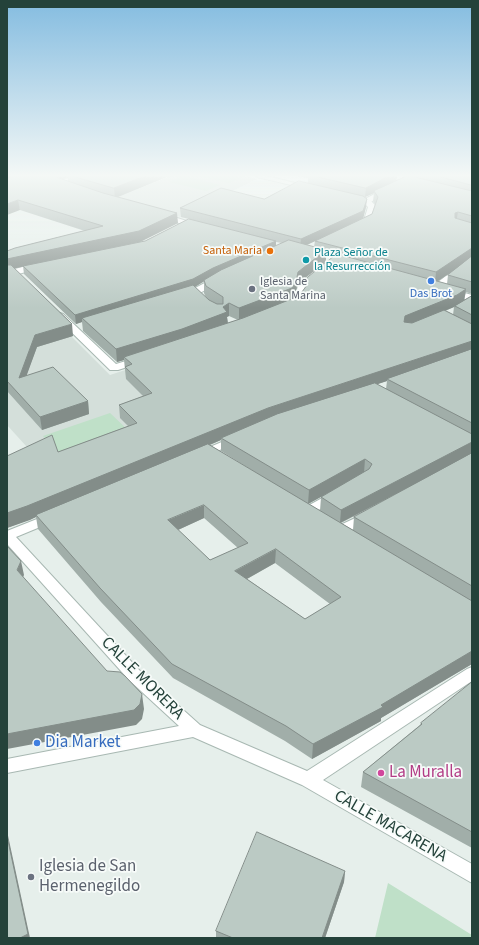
<!DOCTYPE html>
<html>
<head>
<meta charset="utf-8">
<style>
	body { margin:0 }
	#map { position:relative; width:479px; height:945px; overflow:hidden; background:#e6efeb; font-family:"Source Sans 3",sans-serif }
	canvas { display:block }
	.frame { position:absolute; inset:0; border:8px solid #24423a; pointer-events:none }
</style>
</head>
<body>
<div id="map">
<canvas width="479" height="945"></canvas>
<div class="frame"></div>
</div>
<script>
const c = document.querySelector('canvas').getContext('2d');
c.lineJoin = 'round';
function paint(path, color) {
  c.fillStyle = color;
  c.fill(path, 'evenodd');
}
function strokePath(path, color, width, dash) {
  c.strokeStyle = color;
  c.lineWidth = width;
  c.lineCap = dash ? 'butt' : 'round';
  c.setLineDash(dash || []);
  c.stroke(path);
}
function write(font, color, halo, rows, align = 'center') {
  c.font = font + ' "Source Sans 3",sans-serif';
  c.lineWidth = 3.5;
  c.setLineDash([]);
  c.textBaseline = 'middle';
  c.strokeStyle = halo;
  c.fillStyle = color;
  for (const [text, x, y, turn = 0] of rows) {
    c.save();
    c.translate(x, y);
    c.rotate((+turn || 0) * Math.PI / 180);
    c.textAlign = isNaN(turn) ? turn : align;
    if (halo) c.strokeText(text, 0, 0);
    c.fillText(text, 0, 0);
    c.restore();
  }
}
paint(new Path2D(`
	M171,176H244L257,179L212,201L216,202L184,218L112,199Z
	M64,329L110,375L217,340L287,382L36,457L7,425V346Z`), '#d4dfda');
paint(new Path2D(`
	M182,176H185L220,185L206,191L169,182Z
	M197,176H233L241,178L229,183Z
	M110,413L131,433L62,458L43,436Z
	M388,883L472,935V938H375Z`), '#bfe0c8');
const pedestrian = new Path2D(`
	M363,199H369L376,206L370,223L359,227L355,225L364,220L368,207L362,201Z
	M218,276L222,279L221,281L200,293L184,299L180,296Z
	M335,491L341,495L339,498L312,514H304L302,511L304,508Z`);
const minor = new Path2D(`
	M256,176H267L311,187L308,189L257,177Z
	M409,176H417L369,203L347,197L351,195L365,199Z
	M159,214H165L202,226L198,228L159,218Z
	M469,258H472V264L439,290H433V286Z
	M38,263L42,266L41,268L7,277V271Z
	M319,270L323,273L305,288L302,302L295,307H289V303L295,299L298,285Z
	M450,289L472,295V301L447,294V290Z
	M60,313L63,314L116,364L139,357L144,360L143,362L118,370H110L57,318L55,316Z
	M236,436L240,437L242,439L240,441L206,456H198L196,454L198,452Z
	M368,512L373,513L374,516L373,519L344,534H334L332,531L334,528Z
	M52,513L57,514L58,517L57,520L16,537L141,672L200,725L307,771L467,669L472,667V681L323,780L472,864V883L302,785L193,737L7,773V759L179,726L129,680L7,544V531Z`);
strokePath(pedestrian, '#a8b8b2', 2);
strokePath(minor, '#a8b8b2', 2);
paint(pedestrian, '#fff');
paint(minor, '#fff');
paint(new Path2D(`
	M7,176H169L118,197L178,223L140,242L145,241L189,219L181,217L180,208L264,199L308,183V178L297,176H397L396,181L405,176H398H411L416,177V176H472V294L466,292L464,300L472,296V664L381,718V721L312,759L285,741L173,678L101,602L38,529L36,517L7,528V456L58,452L128,426L120,418L119,405L143,396L126,379L124,360L117,362L83,331L82,322L76,324L24,274L23,266L14,268L73,336L37,347L26,376L88,401L89,414L42,430L7,391V251L85,231L20,210ZM68,178V181L62,179ZM374,193L373,201L375,204L372,214L363,218L366,207L365,197ZM315,241L314,247L307,245ZM276,242L282,243L276,246ZM326,255L333,257L299,296L293,298L296,294L297,284L326,262ZM458,268L448,275L447,284L438,281ZM204,281V293L206,298L195,287ZM454,307L453,315L445,311ZM229,316L238,320L228,323L227,317ZM387,381L386,389L377,384ZM221,440V451L266,479L210,445ZM432,475L354,517L353,530L341,523ZM341,486L321,497L320,511L308,504ZM204,518L238,548L210,560L178,530ZM275,563L330,604L305,619L247,579Z
	M472,682V848L361,787L363,772L420,725L421,723Z
	M345,871L344,882L325,938H216V931Z`), '#a1aea9');
paint(new Path2D(`
	M7,176H22L7,181Z
	M58,176H67L68,178L58,180Z
	M145,176H169L115,198L114,188Z
	M389,176H397L396,181L374,191V193L365,197L366,188Z
	M367,199L366,207L363,219L300,248L301,239Z
	M18,200L20,210L7,215V204Z
	M458,212L456,223L453,224L455,213Z
	M177,213L178,223L140,242L7,270V259Z
	M276,241V249L213,276L193,288L82,318V322L76,324L75,315L213,268Z
	M472,248V258L435,283L436,272Z
	M326,250V262L297,284L296,294L291,301L239,320V308L298,272Z
	M466,289L464,301L455,307V306L454,307L403,328L405,316Z
	M229,303V316L227,317L228,325L124,357V360L117,362L116,349L223,307Z
	M72,324L73,336L37,347L21,391L19,378L35,335Z
	M472,341V352L387,379V381L268,421L221,438V440L37,517L36,515V517L30,520L7,528V513L268,408Z
	M88,401L89,414L42,430L40,417Z
	M472,442V454L340,523L341,510Z
	M365,459L364,473L308,504L309,490Z
	M204,505V518L169,534L168,520Z
	M276,549L275,563L236,585L235,571Z
	M21,561L24,575L20,584L17,570Z
	M472,651V664L381,718V721L312,759L313,744Z
	M142,694L144,709L142,719L136,725L7,749V734Z
	M7,831L30,938H20Z
	M345,871L344,882L325,938H322Z`), '#838d89');
const building = new Path2D(`
	M15,176H53L103,193L177,213L139,231L7,259V251L15,248L103,226L18,200L7,204V179Z
	M72,176H145L114,188Z
	M314,176H389L366,188Z
	M407,176H411L472,191V216L458,212L455,213V218L472,223V248L436,272L315,241L372,214L378,197L374,191Z
	M438,176H472V185Z
	M299,181L363,196L367,199L363,211L301,239L180,208L221,188L264,199Z
	M189,219L276,241L213,268L193,279L75,315L23,266L145,241Z
	M289,240L326,250L298,272L296,282L292,288L239,308L229,303L223,307L227,312L182,329L116,349L82,318L193,285L209,300L217,304H223V297L206,286L204,280L221,270Z
	M337,254L466,289L457,295L405,316L404,322L412,323L444,310L472,324V341L268,408L27,506L7,513V456L52,435L58,452L137,423L119,405L152,393L125,367L132,364L124,357L243,318L299,296L307,285V278Z
	M472,256V282L448,275Z
	M7,265H11L72,324L35,335L19,378L53,367L88,401L40,417L7,381Z
	M472,296V315L455,306Z
	M472,349V423L387,379Z
	M375,383L472,434V442L341,510L321,497L369,469L372,464L365,459L309,490L221,438L277,414Z
	M208,444L472,601V651L381,705L383,707L313,744L286,726L172,664L100,588L36,515ZM204,505L248,543L210,560L168,520ZM276,549L341,597L305,619L235,571Z
	M472,453V586L354,517Z
	M7,546L21,561L17,570L107,671L120,672L125,676L142,694L140,704L134,710L7,734Z
	M472,682V832L363,772L422,724L421,723Z
	M257,832L345,871L322,938H233L216,931Z
	M7,836L28,934L20,938H7Z`);
paint(building, '#bbcac4');
strokePath(building, '#838d89', 1);
const sky = c.createLinearGradient(0, 0, 0, 308);
sky.addColorStop(0, '#84bce0');
sky.addColorStop(0.57, '#f4f8f6');
sky.addColorStop(1, '#f4f8f600');
c.fillStyle = sky;
c.fillRect(0, 0, 479, 308);
for (const [x, y, r, color] of [
	[270,251,4,"#e8710a"],
	[306,260,4,"#0f9aa8"],
	[431,281,4,"#3f7fe0"],
	[252,289,4,"#6b7280"],
	[37,743,4,"#3f7fe0"],
	[381,773,4,"#d1479c"],
	[31,877,4,"#6b7280"]
]) {
  const dot = new Path2D();
  dot.arc(x, y, r, 0, 2 * Math.PI);
  c.fillStyle = color;
  c.fill(dot);
  strokePath(dot, '#f7fbf9', 1.5);
}
write('12px', '#c56008', '#f7fbf9', [
	["Santa Maria",262,251]
], 'right');
write('12px', '#0d838f', '#f7fbf9', [
	["Plaza Señor de",314,253],
	["la Resurrección",314,267]
], 'left');
write('12px', '#5b616d', '#f7fbf9', [
	["Iglesia de",260,282],
	["Santa Marina",260,296]
], 'left');
write('12px', '#366cbe', '#f7fbf9', [
	["Das Brot",431,294]
]);
write('17px', '#24423a', '#f7fbf9', [
	["CALLE MORERA",142,679,45],
	["CALLE MACARENA",390,827,30]
]);
write('17px', '#366cbe', '#f7fbf9', [
	["Dia Market",45,743]
], 'left');
write('17px', '#b23c85', '#f7fbf9', [
	["La Muralla",389,773]
], 'left');
write('17px', '#5b616d', '#f7fbf9', [
	["Iglesia de San",39,867],
	["Hermenegildo",39,887]
], 'left');
</script>
</body>
</html>
